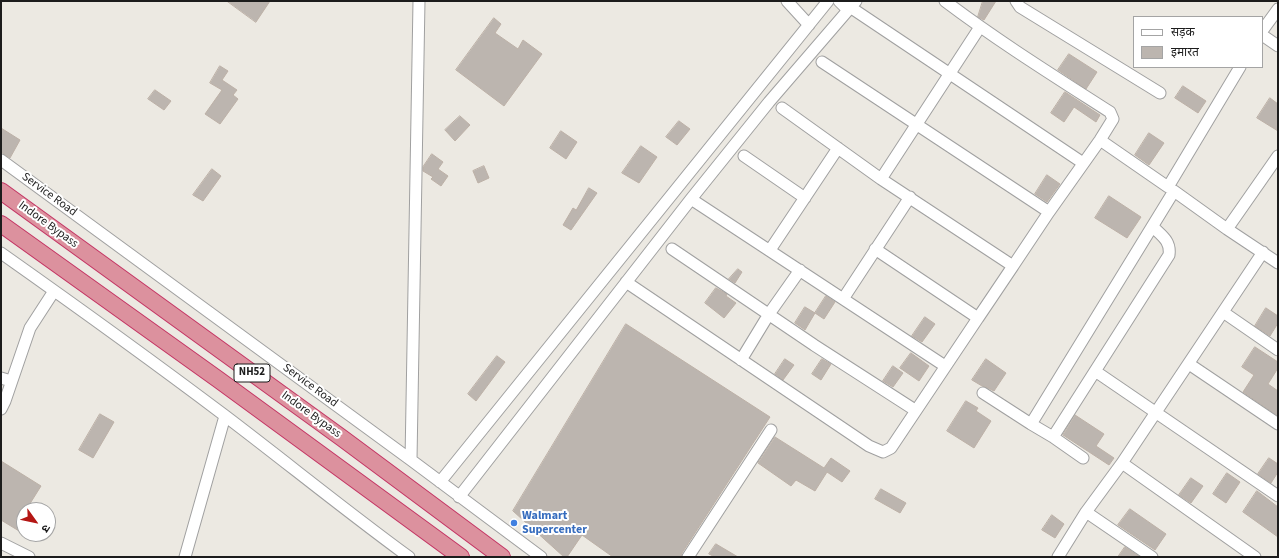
<!DOCTYPE html>
<html>
<head>
<meta charset="utf-8">
<style>
	body { margin:0 }
	#map { position:relative; width:1279px; height:558px; overflow:hidden; background:#ece9e2; font-family:"Source Sans 3","Noto Sans Devanagari",sans-serif }
	canvas { display:block }
	.frame { position:absolute; inset:0; border:2px solid #1c1c1c; pointer-events:none }
	.legend { position:absolute; left:1133px; top:16px; width:130px; height:52px; box-sizing:border-box; background:#fff; border:1px solid #a4a4a4; margin:0; padding:5px 7px; list-style:none; font-size:12px; color:#1c1c1c }
	.legend li { display:flex; align-items:center; gap:8px; height:20px }
	.legend b { width:20px; border:1px solid #a4a4a4 }
	.north { position:absolute; left:16px; top:502px; width:40px; height:40px; box-sizing:border-box; background:#fff; border:1px solid #a4a4a4; border-radius:50%; rotate:123deg; font-size:11px; font-weight:700; line-height:16px; text-align:center; color:#1c1c1c }
	.north::after { content:''; display:block; margin:auto; width:14px; height:18px; background:#b41614; clip-path:polygon(50% 0,100% 100%,50% 72%,0 100%) }
</style>
</head>
<body>
<div id="map">
<canvas width="1279" height="558"></canvas>
<div class="frame"></div>
<ul class="legend">
<li><b style="height:5px;background:#fff"></b>सड़क</li>
<li><b style="height:11px;background:#bcb5af"></b>इमारत</li>
</ul>
<div class="north">उ</div>
</div>
<script>
const c = document.querySelector('canvas').getContext('2d');
c.lineJoin = 'round';
function paint(path, color) {
  c.fillStyle = color;
  c.fill(path, 'evenodd');
}
function strokePath(path, color, width, dash) {
  c.strokeStyle = color;
  c.lineWidth = width;
  c.lineCap = dash ? 'butt' : 'round';
  c.setLineDash(dash || []);
  c.stroke(path);
}
function write(font, color, halo, rows, align = 'center') {
  c.font = font + ' "Source Sans 3",sans-serif';
  c.lineWidth = 4;
  c.setLineDash([]);
  c.textBaseline = 'middle';
  c.strokeStyle = halo;
  c.fillStyle = color;
  for (const [text, x, y, turn = 0] of rows) {
    c.save();
    c.translate(x, y);
    c.rotate((+turn || 0) * Math.PI / 180);
    c.textAlign = isNaN(turn) ? turn : align;
    if (halo) c.strokeText(text, 0, 0);
    c.fillText(text, 0, 0);
    c.restore();
  }
}
const building = new Path2D(`
	M227,1H270L256,22Z
	M983,1H996L984,20L978,17Z
	M494,18L501,24L495,33L518,49L523,40L542,54L504,106L456,70Z
	M1069,54L1097,72L1086,89L1058,70Z
	M220,66L228,71L222,80L237,90L233,95L238,99L220,124L205,114L222,90L210,83Z
	M1183,86L1206,101L1198,113L1175,98Z
	M155,90L171,101L164,110L148,99Z
	M1065,92L1100,115L1096,122L1074,107L1064,122L1051,113Z
	M1270,98L1278,104V131L1257,118Z
	M460,116L470,125L455,141L445,130Z
	M679,121L690,129L677,145L666,137Z
	M1,128L20,140L10,158L1,152Z
	M561,131L577,142L566,159L550,148Z
	M1149,133L1164,143L1149,165L1135,155Z
	M641,146L657,157L639,183L622,173Z
	M432,154L443,162L438,169L448,176L441,186L431,179L433,177L423,171V167Z
	M484,166L489,178L478,183L473,171Z
	M212,169L221,176L203,201L193,195Z
	M1047,175L1060,184L1047,202L1035,194Z
	M589,188L597,193L571,230L563,225L573,208L576,210Z
	M1109,196L1141,217L1127,238L1095,218Z
	M738,269L742,272L735,283L729,279Z
	M716,288L727,294L726,296L736,303L724,318L705,303Z
	M826,296L835,302L824,319L815,313Z
	M805,307L815,313L805,330L795,323Z
	M1266,308L1278,316V323L1270,336L1255,326Z
	M925,317L935,324L922,342L912,336Z
	M626,324L770,417L682,553L681,557H613L582,535L567,557H564L513,511Z
	M1255,347L1278,362V368L1268,384L1278,391V416L1243,392L1254,375L1242,367Z
	M911,353L929,366L919,381L900,368Z
	M497,356L505,362L476,401L468,394Z
	M785,359L794,365L783,380L775,374Z
	M822,359L831,364L821,380L812,374Z
	M986,359L1006,373L994,391L986,387L982,386L972,380Z
	M893,366L903,373L893,387L883,381Z
	M966,401L978,408L976,411L991,421L974,448L947,431Z
	M100,414L114,422L93,458L79,450Z
	M1075,415L1104,434L1096,446L1114,458L1109,465L1063,435Z
	M775,437L824,468L831,458L850,471L842,482L827,472L815,491L796,480L791,486L758,463Z
	M1269,458L1278,464V472L1271,483L1258,474Z
	M1,461L41,486L26,510H24V534L1,520Z
	M1227,473L1240,482L1226,503L1213,494Z
	M1191,478L1203,486L1191,503L1179,495Z
	M881,489L906,503L900,513L875,499Z
	M1257,491L1278,507V537L1243,512Z
	M1130,509L1166,534L1155,550L1118,525Z
	M1052,515L1064,524L1055,538L1042,530Z
	M716,544L738,557H715L709,554Z
	M1125,547L1140,557H1118Z`);
paint(building, '#bcb5af');
strokePath(building, '#bcb0a6', 1);
const minor = new Path2D(`
	M787,1L809,25
	M839,1L848,10
	M1016,1L1020,7L1160,93
	M850,7L1083,163
	M1262,31L1278,9
	M1262,35L1278,46
	M822,62L1049,212L1100,140L1113,119L1110,112C1054,76 998,41 945,1
	M782,108L881,179L1013,266L1049,212
	M1100,140L1168,187L1240,67
	M744,156L805,198
	M1,160L411,460L541,557
	M881,179L980,27
	M691,199L945,366
	M1153,227C1162,236 1171,241 1169,255L1053,437L1031,424L1174,191L1227,229L1278,263
	M1227,229L1278,156
	M672,249L814,345L915,410
	M875,249L978,318L1013,266
	M770,250L838,148
	M1,253C76,306 151,360 224,415C286,462 346,511 409,557
	M626,282L869,446L883,452L891,448L978,318
	M843,299L910,197
	M1223,312L1278,350
	M741,360L769,314L800,270
	M1189,364L1278,424
	M1095,371L1278,496
	M1,378L11,381
	M983,393L1031,424
	M1,409L5,401L30,328L54,291
	M1053,437L1083,458
	M411,460L419,1
	M440,482L828,1
	M459,497L691,199L769,102L856,1
	M1086,512L1152,557
	M1,543L29,557
	M185,557L225,416
	M688,557L771,430
	M1058,557L1086,512L1122,463
	M1255,557L1122,463L1263,252`);
const highway = new Path2D(`
	M1,191L342,438L502,557
	M1,224L219,380L461,557`);
strokePath(minor, '#a0a0a0', 13);
strokePath(highway, '#c43564', 18);
strokePath(minor, '#fff', 11);
strokePath(highway, '#dc919e', 16);
for (const [x, y, r, color] of [
	[514,523,4,"#3f7fe0"]
]) {
  const dot = new Path2D();
  dot.arc(x, y, r, 0, 2 * Math.PI);
  c.fillStyle = color;
  c.fill(dot);
  strokePath(dot, '#fff', 1.5);
}
for (const [x, y, w] of [
	[252,373,36]
]) {
  const box = new Path2D();
  box.roundRect(x - w / 2, y - 9, w, 18, 3);
  c.fillStyle = '#fff';
  c.fill(box);
  strokePath(box, '#1c1c1c', 1);
}
write('bold 11px', '#1c1c1c', null, [
	["NH52",252,373]
]);
write('12px', '#1c1c1c', '#fff', [
	["Service Road",49,195,36],
	["Indore Bypass",48,225,36],
	["Service Road",310,386,36],
	["Indore Bypass",311,415,36]
]);
write('bold 12px', '#366cbe', '#fff', [
	["Walmart",522,516],
	["Supercenter",522,530]
], 'left');
</script>
</body>
</html>
